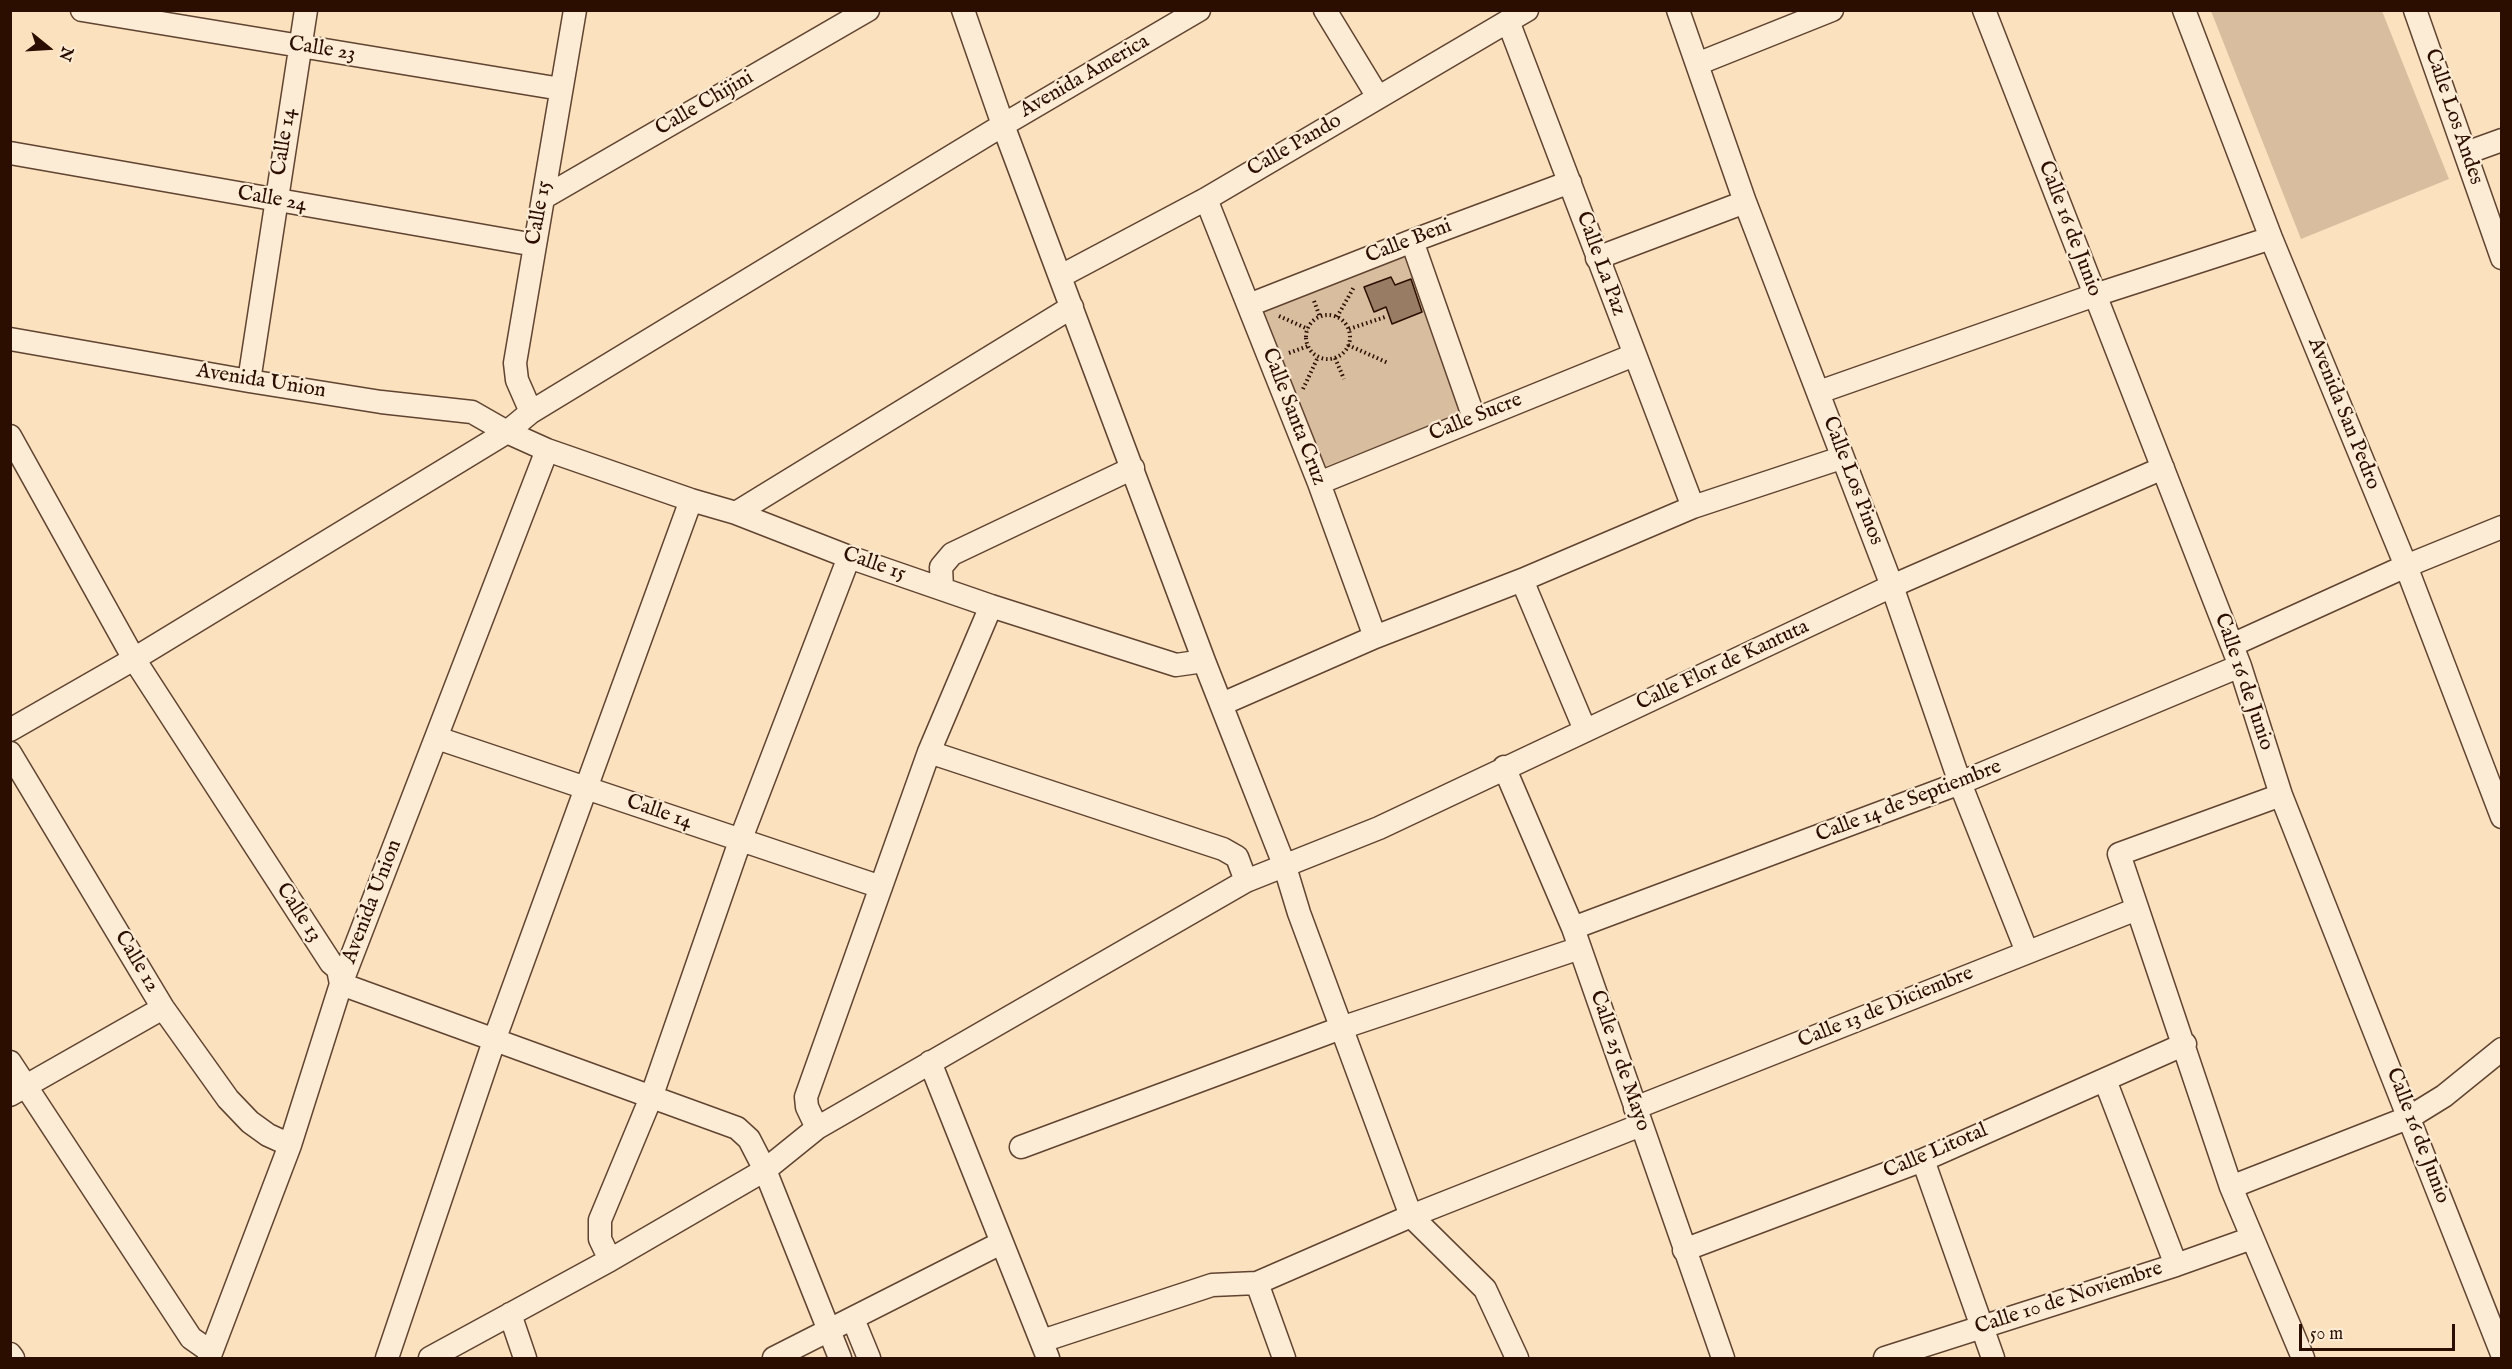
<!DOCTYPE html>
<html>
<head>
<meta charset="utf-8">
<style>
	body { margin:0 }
	#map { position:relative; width:2512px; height:1369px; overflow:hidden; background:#fbe1be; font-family:"IM FELL English",serif }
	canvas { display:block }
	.frame { position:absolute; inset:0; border:12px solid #2c0e00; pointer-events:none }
	.north { position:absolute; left:18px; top:18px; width:60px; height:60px; -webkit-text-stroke:4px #fcecd5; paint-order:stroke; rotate:108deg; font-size:16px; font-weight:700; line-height:24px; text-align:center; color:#2c0e00 }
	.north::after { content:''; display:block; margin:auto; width:21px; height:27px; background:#2c0e00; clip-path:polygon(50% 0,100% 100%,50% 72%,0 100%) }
	.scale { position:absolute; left:2299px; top:1324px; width:156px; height:27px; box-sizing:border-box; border:3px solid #2c0e00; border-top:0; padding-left:8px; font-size:18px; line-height:21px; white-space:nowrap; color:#2c0e00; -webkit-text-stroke:4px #fcecd5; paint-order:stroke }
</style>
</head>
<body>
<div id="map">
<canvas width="2512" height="1369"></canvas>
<div class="frame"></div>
<div class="north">N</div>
<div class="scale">50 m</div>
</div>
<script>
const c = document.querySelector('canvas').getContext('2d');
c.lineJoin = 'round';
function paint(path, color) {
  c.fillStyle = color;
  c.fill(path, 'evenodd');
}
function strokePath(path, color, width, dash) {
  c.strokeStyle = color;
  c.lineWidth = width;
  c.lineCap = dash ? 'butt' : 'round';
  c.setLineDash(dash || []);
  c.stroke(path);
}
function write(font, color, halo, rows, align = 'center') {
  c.font = font + ' "IM FELL English",serif';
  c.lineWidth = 4.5;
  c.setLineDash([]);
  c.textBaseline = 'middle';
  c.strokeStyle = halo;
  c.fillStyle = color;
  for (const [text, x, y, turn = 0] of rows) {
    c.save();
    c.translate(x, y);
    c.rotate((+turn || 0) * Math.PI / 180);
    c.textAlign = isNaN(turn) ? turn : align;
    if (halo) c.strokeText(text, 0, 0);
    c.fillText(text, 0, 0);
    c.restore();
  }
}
paint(new Path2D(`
	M2211,11H2382L2449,179L2301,239Z
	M1407,256L1462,412L1322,468L1262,310Z`), '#d8bd9e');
const building = new Path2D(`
	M1391,277L1395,285L1411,279L1422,312L1392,324L1386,307L1374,312L1364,287Z`);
paint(building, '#987c63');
strokePath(building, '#2c0e00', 1.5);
const minor = new Path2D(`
	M82,10L561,89
	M963,10L1003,125L1204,661L1285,867L1299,913L1411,1216L1485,1289L1517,1358
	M1199,10L1003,125L531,412L507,432L547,450L691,500L736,513L849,557L991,606L1176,665L1204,661
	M1325,10L1378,97
	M1678,10L1745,202L1892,586L1960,783L2027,952
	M1984,10L2240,666L2281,795L2502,1354
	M2184,10L2271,238L2406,566L2502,817
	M2415,10L2502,258
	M1508,21L1693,507
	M1697,64L1832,10
	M10,153L535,245
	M2466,153L2502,140
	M543,198L868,10
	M1206,199L1319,483L1375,637
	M1412,241L1474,418
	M1597,258L1745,202
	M1061,276L1206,199L1527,10
	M1249,305L1412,241L1570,182
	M10,339L249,381L381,402L472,412L507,432L134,659L10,730
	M249,381L306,10
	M1819,392L2095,295L2271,238
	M531,412L517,380L515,363L575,10
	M10,436L134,659L331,963L338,969L341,984L737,1128L749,1139L765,1170L840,1358
	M1319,483L1634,355
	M736,513L1072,307
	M1522,580L1585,730
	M942,588L941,567L952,554L1133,468
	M2232,645L2406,566L2502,527
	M1222,704L1375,637L1522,580L1693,507L1841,458
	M437,738L881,887
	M929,752L1223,849L1237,857L1246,881
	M10,753L163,1008L228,1099L250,1122L268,1135L290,1145
	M1504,767L1573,928L1723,1358
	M2281,795L2119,854L2231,1187L2303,1358
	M1573,928L1960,783L2240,666
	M10,1062L191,1338L211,1352
	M930,1062L1048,1358
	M2105,1080L2176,1265
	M10,1095L163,1008
	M1635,1108L2137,909
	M817,1128L807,1107L806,1097L929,752L991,606
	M1021,1147L1341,1028L1580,948
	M1923,1160L1993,1358
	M2231,1187L2410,1117L2444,1096L2502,1049
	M1684,1250L1923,1160L2185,1044
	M610,1260L600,1239V1220L652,1095L740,841L849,557
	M1257,1283L1284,1358
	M510,1314L525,1358
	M853,1319L869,1358
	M1042,1341L1212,1285L1257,1283L1411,1216L1641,1125
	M10,1354L13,1358
	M209,1358L290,1145L341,984L547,450
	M387,1358L495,1038L691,500
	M430,1358L610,1260L765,1170L817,1128L1246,881L1379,828L1892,586L2163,468
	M774,1358L1001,1243
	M1885,1358L2176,1265L2252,1238`);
strokePath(minor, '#604330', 25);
strokePath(new Path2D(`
	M1314,301L1320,317
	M1306 337a22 22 0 1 1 44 0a22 22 0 1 1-44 0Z
	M1279,316L1308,329
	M1337,317L1354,287
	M1349,329L1385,317
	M1348,345L1388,363
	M1289,353L1308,346
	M1335,358L1344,379
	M1303,389L1318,357`), '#2c0e00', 4, [1.5, 3]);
strokePath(minor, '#fcecd5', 22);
write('21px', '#2c0e00', '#fcecd5', [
	["Calle 23",322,50,9],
	["Avenida America",1085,77,-30],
	["Calle Chijini",705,104,-30],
	["Calle Los Andes",2453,117,71],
	["Calle 14",285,142,-81],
	["Calle Pando",1295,146,-30],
	["Calle 24",272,200,10],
	["Calle 15",540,213,-80],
	["Calle 16 de Junio",2069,229,69],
	["Calle Beni",1409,242,-21],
	["Calle La Paz",1600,264,70],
	["Avenida Union",261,382,9],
	["Avenida San Pedro",2343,414,68],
	["Calle Santa Cruz",1293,417,69],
	["Calle Sucre",1476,418,-22],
	["Calle Los Pinos",1852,481,69],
	["Calle 15",874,565,19],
	["Calle Flor de Kantuta",1723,666,-25],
	["Calle 16 de Junio",2243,682,71],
	["Calle 14 de Septiembre",1909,802,-21],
	["Calle 14",659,813,19],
	["Avenida Union",373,902,-69],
	["Calle 13",298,913,57],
	["Calle 12",136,962,59],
	["Calle 13 de Diciembre",1886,1008,-22],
	["Calle 25 de Mayo",1619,1061,71],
	["Calle 16 de Junio",2417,1136,69],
	["Calle Litotal",1936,1152,-23],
	["Calle 10 de Noviembre",2069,1299,-18]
]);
</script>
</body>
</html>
